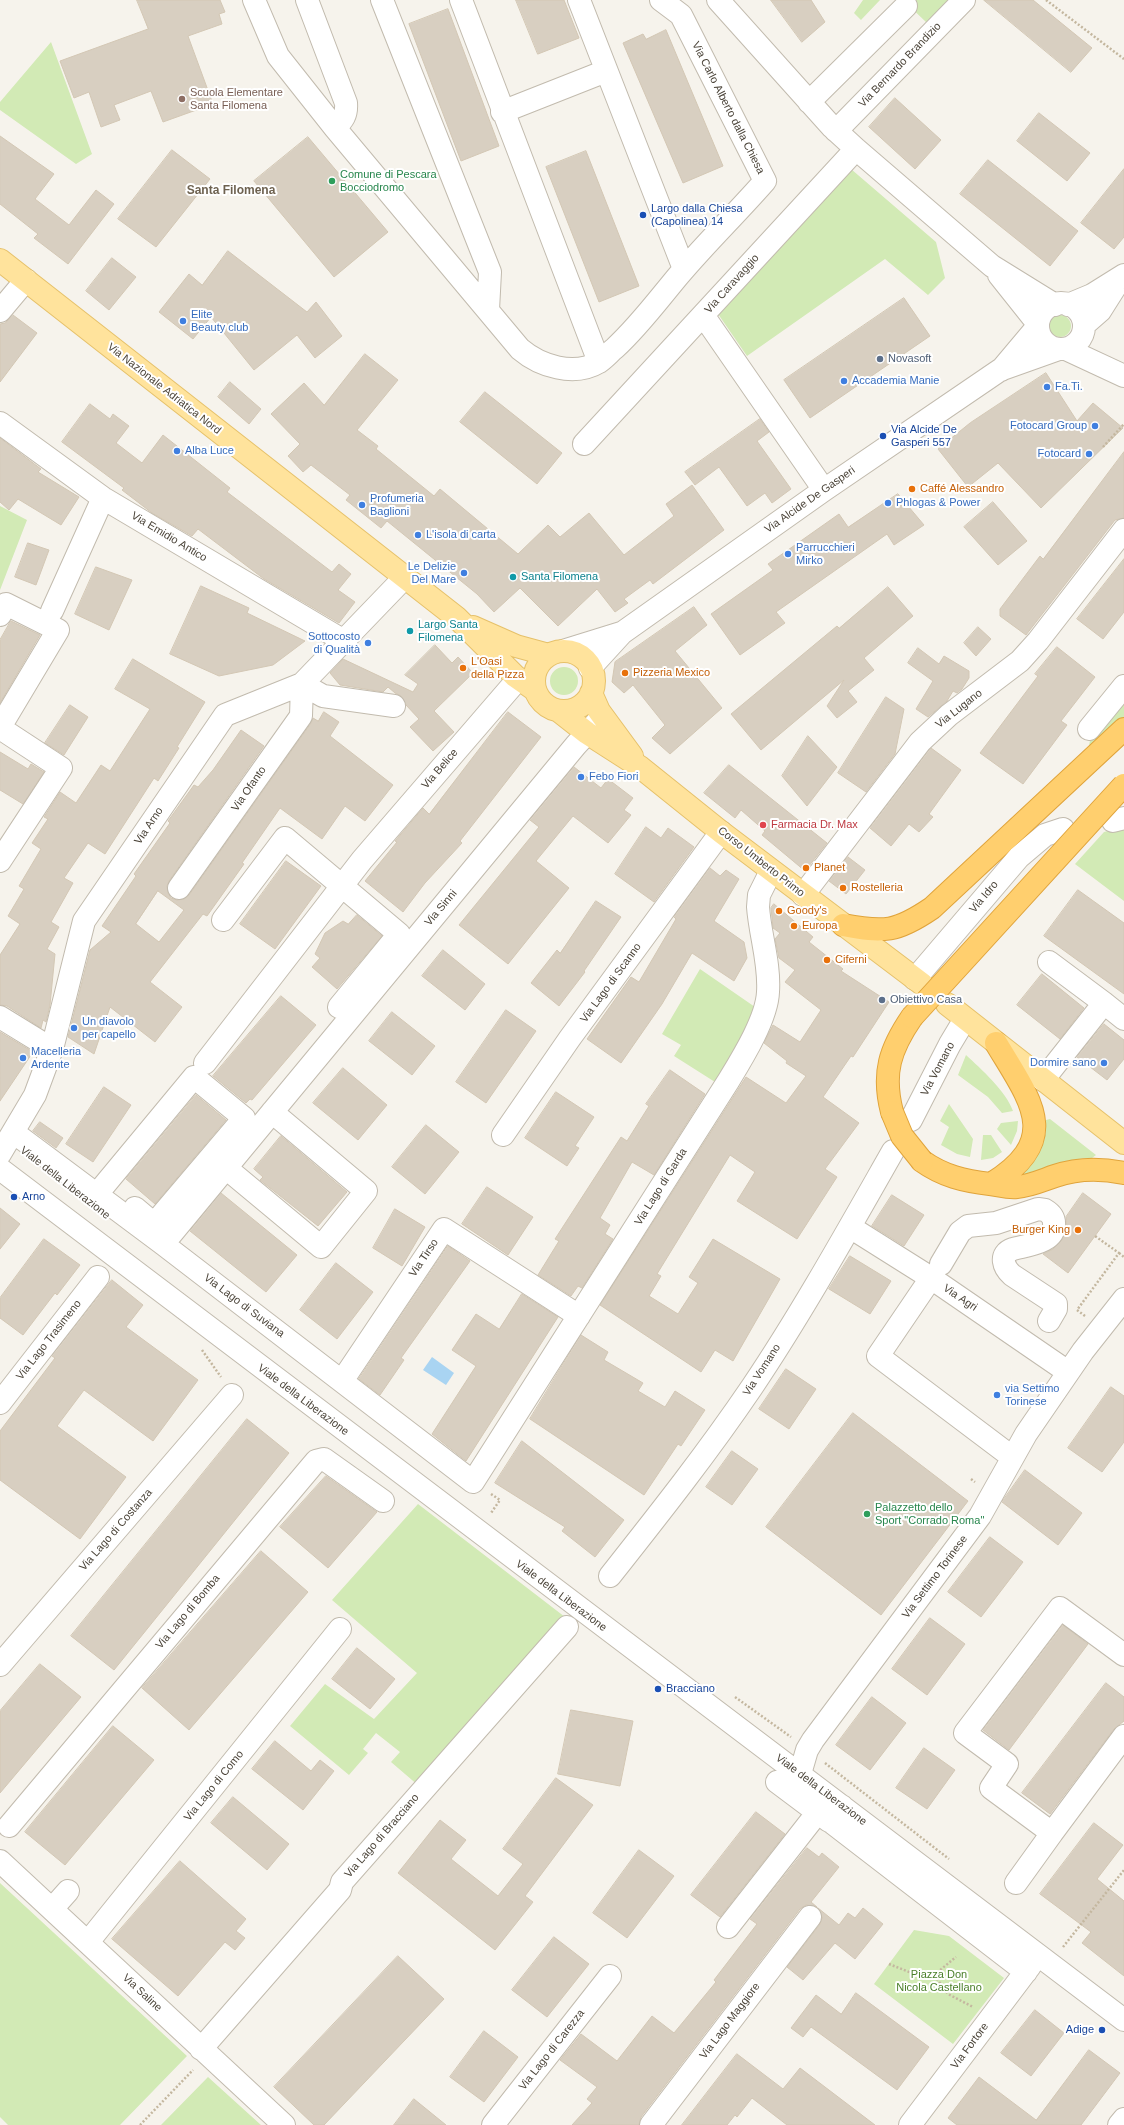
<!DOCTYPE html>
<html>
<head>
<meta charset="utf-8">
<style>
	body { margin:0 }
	canvas { display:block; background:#f6f3ec }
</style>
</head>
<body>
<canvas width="1124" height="2125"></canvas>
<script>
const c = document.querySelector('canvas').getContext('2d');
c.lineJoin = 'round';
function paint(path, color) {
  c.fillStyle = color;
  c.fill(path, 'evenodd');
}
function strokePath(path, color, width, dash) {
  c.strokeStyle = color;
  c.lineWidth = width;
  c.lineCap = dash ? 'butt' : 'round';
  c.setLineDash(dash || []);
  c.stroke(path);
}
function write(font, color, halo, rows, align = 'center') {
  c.font = font + ' Helvetica,sans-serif';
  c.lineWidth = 4;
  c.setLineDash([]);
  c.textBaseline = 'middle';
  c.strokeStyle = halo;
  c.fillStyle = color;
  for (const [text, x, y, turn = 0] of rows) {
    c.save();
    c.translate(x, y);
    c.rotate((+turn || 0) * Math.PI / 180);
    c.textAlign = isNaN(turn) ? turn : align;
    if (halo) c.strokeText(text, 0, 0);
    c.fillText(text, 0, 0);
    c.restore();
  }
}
paint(new Path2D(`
	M863,0H880L861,20L854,13Z
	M903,0H949L927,23Z
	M51,42L92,154L76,164L0,110V102Z
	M851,169L936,242L945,278L928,295L885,259L747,356L716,311Z
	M1049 326a11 11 0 1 1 22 0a11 11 0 1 1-22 0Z
	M0,506L27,520L0,590Z
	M550 681a14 14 0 1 1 28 0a14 14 0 1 1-28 0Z
	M1124,700V718L1093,749L1089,746L1090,740Z
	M1124,827V901L1075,864L1104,832Z
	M700,969L755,1007L742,1040L715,1082L674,1056L681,1045L662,1034Z
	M966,1055C981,1069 1006,1091 1013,1111L1002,1113L988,1097L958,1075Z
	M949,1104L973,1139L970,1157L957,1154L941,1145L949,1127L940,1121Z
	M1050,1119L1096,1155L1092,1158C1066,1158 1042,1169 1019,1179L1015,1177C1036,1163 1047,1147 1046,1120Z
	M1018,1121L1017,1131L1011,1145L997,1129L1001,1123Z
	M983,1135H991L1002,1152L993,1158L981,1160Z
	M418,1504L565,1617L419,1786L391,1762L400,1752L376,1733L363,1749L368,1753L349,1775L290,1726L325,1684L374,1719L417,1673L332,1600Z
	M0,1883L187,2056L120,2125H8L0,2117Z
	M914,1930L949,1936L1004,1978L953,2044L874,1984Z
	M208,2077L261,2125H161Z`), '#d2eab5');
paint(new Path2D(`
	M432,1357L454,1373L446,1385L423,1370Z`), '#a9d4f2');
const building = new Path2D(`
	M137,0H220L225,12L219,14L222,24L188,36L213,104L163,122L151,91L114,105L120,120L101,127L89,92L74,98L60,61L148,29Z
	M516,0H564L579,38L538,54Z
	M771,0H811L825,22L802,42Z
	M984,0H1033L1092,48L1071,72Z
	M448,9L499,146L461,161L409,24Z
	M666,30L723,166L683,183L623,43L643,34L646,39Z
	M895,98L941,140L915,169L869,127Z
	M1039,113L1090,153L1067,181L1017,141Z
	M0,136L54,174L35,199L69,225L96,190L114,204L68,264L34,238L38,234L0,204Z
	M308,137L388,232L334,277L254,181Z
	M172,150L210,179L156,247L118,219Z
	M586,151L639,286L599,302L546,167Z
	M988,160L1078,231L1050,266L960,194Z
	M1124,169V237L1114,249L1081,223Z
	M228,251L307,312L316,302L342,336L315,358L297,335L254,370L211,317L193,339L159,312L189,274L202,285Z
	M112,258L136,277L109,310L86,291Z
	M904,298L930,336L810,418L784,380Z
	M13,315L37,333L0,382V324L5,323Z
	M365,354L398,380L357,430L378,446L376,449L434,496L440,489L518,554L548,525L560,537L589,513L624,555L674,516L666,504L692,485L724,530L653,584L650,580L624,599L628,603L615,612L597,589L558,626L520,588L494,612L477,594L387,521L381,528L346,500L350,495L311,465L303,472L288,456L300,444L271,414L304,383L324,405Z
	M1046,373L1077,421L1093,403L1123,428L1041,508L998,463L968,487L938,449L970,423Z
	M230,382L261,409L249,424L218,397Z
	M485,392L562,453L537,484L460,422Z
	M90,404L110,419L113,414L129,426L116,443L142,463L163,435L230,488L227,492L332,572L339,564L351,574L338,590L355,602L339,623L264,579L198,529L192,536L152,513L122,490L124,488L62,442Z
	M760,419L769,432L757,441L791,489L772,503L765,493L747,506L719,467L695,485L685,472Z
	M0,438L41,469L38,472L79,497L61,525L18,499L9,510L0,502Z
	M1124,452V518L1115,520L1026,635L1000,616V609L1040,556L1043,559Z
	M898,494L924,525L894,545L887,534L776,612L785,623L740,655L711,614L773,570L768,564L839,514L848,527Z
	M993,502L1027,541L998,565L964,527Z
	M28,543L49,550L36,585L15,577Z
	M1124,559V612L1103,639L1077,619Z
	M96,567L132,580L109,630L75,614Z
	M201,586L249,608L247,613L305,641L273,665L219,676L170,654Z
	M888,587L913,616L864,658L874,670L848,691L857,702L837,718L827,706L844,680L761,750L731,714L837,626L839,628Z
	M694,607L707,625L675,651L722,708L670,754L652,738L665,725L633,685L624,693L612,682L615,662Z
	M11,621L40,635L0,703V640Z
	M978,627L991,639L976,656L964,643Z
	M435,645L452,663L458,657L473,673L434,711L454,732L433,751L410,727L419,719L406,705L401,696L395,693L388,687L383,692L340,685L330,673L343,659L413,692L418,684L405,675Z
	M1057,647L1095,677L1061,721L1067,725L1023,784L980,753L1038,676L1035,674Z
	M918,648L939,664L944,656L969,671V678L962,689L957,693L953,691L947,701L928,717L916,709L933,681L908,663Z
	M133,659L205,702L177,747L179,748L158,781L154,778L105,854L88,843L64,878L73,883L51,922L59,927L47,949L55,954L50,1005L46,1022L43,1020L41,1028L7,1006L0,1005V955L20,924L8,916L24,889L19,886L41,849L32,843L48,819L44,817L60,792L76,803L101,765L110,771L150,709L115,689Z
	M886,697L904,709L895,754L866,792L838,773Z
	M70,705L88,717L64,755L45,743Z
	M324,712L339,722L330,736L393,785L365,821L345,806L322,839L280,808L242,863L244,864L207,916L203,914L150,982L182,1007L155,1042L110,1007L94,1054L68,1037L90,950L111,932L102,926L136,876L134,874L170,823L168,821L194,785L198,787L213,770L241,730L264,746L169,881L167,886L168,893L171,898L177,900L184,899L189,895L311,723L313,718L318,721ZM158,891L184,910L159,942L136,924Z
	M508,712L541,737L460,841L462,843L425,883L403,912L365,881L397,842L395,841L423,808L429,814Z
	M808,736L837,767L807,806L782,776Z
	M931,748L961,770L929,814L933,817L919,832L909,824L891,846L870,828Z
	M0,752L28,769L31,764L44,772L23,804L0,790Z
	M729,765L827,843L805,871L762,835L765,831L741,810L735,818L704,793Z
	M574,767L601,788L608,779L633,798L624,810L631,815L608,843L573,816L536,861L569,888L508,964L459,925L539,827L530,820Z
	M646,827L661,838L668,828L694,847L654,902L615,874Z
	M848,857L865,870L846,894L829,881Z
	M286,861L321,886L275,949L240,924Z
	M710,868L720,876L726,870L739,879L714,921L744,942L747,958L734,981L692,953L662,1004L621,1063L587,1039L631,977L639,982L676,919L674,917Z
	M1078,890L1124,923V994L1044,936Z
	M596,901L621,917L584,971L585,972L559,1006L531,983L557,950L560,953Z
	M774,904L813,937L809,942L843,969L841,971L889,1002L853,1057L851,1056L823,1097L859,1123L825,1169L837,1177L797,1239L737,1201L755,1172L730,1155L657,1274L661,1276L649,1296L678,1314L698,1283L689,1277L713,1239L780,1279L733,1361L715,1350L701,1372L600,1305L746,1077L786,1103L806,1076L786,1063L787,1061L764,1043L773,1025L800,1042L821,1010L785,982L795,970L779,958L775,939L780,933L773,928L771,908Z
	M357,915L382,936L337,989L312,967L320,958L315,954L325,933L343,921L348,924Z
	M443,950L485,984L465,1010L422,976Z
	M1042,974L1084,1008L1060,1039L1017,1005Z
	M281,996L316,1025L252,1100L250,1099L246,1103L213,1076Z
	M506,1010L536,1031L486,1103L456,1082Z
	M392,1012L435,1046L412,1075L369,1041Z
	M1104,1024L1124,1040V1059L1107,1080L1077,1057Z
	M0,1032L33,1052L0,1101Z
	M343,1068L387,1105L358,1140L313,1103Z
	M670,1070L705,1094L654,1175L632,1162L600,1218L610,1225L605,1234L613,1239L582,1288L578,1286L571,1296L538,1275L559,1241L555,1239L621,1137L627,1141L649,1106L646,1104Z
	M104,1087L131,1105L93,1162L66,1144Z
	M556,1092L594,1117L575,1146L579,1148L567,1166L525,1138Z
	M196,1095L226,1120L155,1204L126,1179Z
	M40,1122L63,1138L56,1148L33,1131Z
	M426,1125L459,1152L425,1194L392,1167Z
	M281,1136L347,1192L318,1226L260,1180L263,1177L254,1169Z
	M487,1187L533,1217L508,1255L462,1224Z
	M221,1193L297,1255L266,1292L190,1231Z
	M1083,1193L1111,1214L1068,1273L1043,1254L1053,1249L1061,1241L1066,1231V1217Z
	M892,1195L924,1215L904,1246L872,1226Z
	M0,1208L20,1224L0,1249Z
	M395,1209L425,1227L402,1266L373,1248Z
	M44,1239L80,1265L57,1295L55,1293L23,1335L0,1318V1298Z
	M448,1246L470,1261L401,1358L404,1360L380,1395L359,1379Z
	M850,1256L891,1281L870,1314L829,1289Z
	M336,1263L373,1292L337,1339L300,1310Z
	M112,1280L143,1305L126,1327L198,1380L153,1441L84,1390L57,1426L126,1477L80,1539L0,1480V1431L55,1358L52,1356Z
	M522,1294L558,1317L466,1461L432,1434L476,1366L452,1350L476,1314L499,1329Z
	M581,1335L608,1352L604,1360L643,1383L638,1391L665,1407L675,1391L705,1410L681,1446L678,1444L644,1495L530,1419Z
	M786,1369L816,1389L789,1429L759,1409Z
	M1111,1387L1124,1396V1442L1102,1472L1068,1448Z
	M853,1413L968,1501L881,1615L766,1527Z
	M247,1419L289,1453L114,1670L71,1636Z
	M522,1441L624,1520L595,1557L562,1531L565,1527L495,1483Z
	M732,1451L758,1469L732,1505L706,1487Z
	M1025,1470L1082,1513L1058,1545L1002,1502Z
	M326,1476L377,1512L328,1568L280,1527Z
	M990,1537L1023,1562L981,1617L948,1592Z
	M261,1551L308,1592L189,1730L142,1688Z
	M930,1618L965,1644L927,1695L892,1669Z
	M1063,1625L1088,1644L1009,1750L983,1730Z
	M357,1648L395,1679L370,1709L332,1679Z
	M40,1664L81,1697L0,1793V1711Z
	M1106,1683L1124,1697V1721L1114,1729L1050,1814L1022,1793Z
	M872,1697L906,1723L870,1770L836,1745Z
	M571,1710L633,1721L620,1786L558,1774Z
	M113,1726L154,1760L65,1865L25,1832Z
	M275,1741L311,1771L320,1760L334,1771L303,1810L252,1769Z
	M924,1748L955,1770L927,1809L896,1788Z
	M556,1778L593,1805L525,1896L533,1902L495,1950L398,1873L440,1820L466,1840L451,1859L498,1896L523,1864L503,1849Z
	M233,1797L289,1844L267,1870L211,1823Z
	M756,1812L785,1834L720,1917L691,1895Z
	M1094,1823L1123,1845L1097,1879L1124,1901V1976L1082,1943L1091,1932L1040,1894Z
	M807,1848L819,1857L822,1853L839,1867L811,1902L817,1907L806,1905L800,1909L641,2117L639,2125H572L592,2103L587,2099L597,2087L560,2060L581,2034L617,2061L652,2016L674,2033L716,1982L714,1980L757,1924L750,1919Z
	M639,1850L674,1876L627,1938L593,1913Z
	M180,1861L246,1919L236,1931L245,1938L235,1950L225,1942L178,1996L112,1939Z
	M818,1908L839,1925L848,1913L855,1918L863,1908L883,1924L855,1959L835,1943L803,1980L787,1967L820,1924L822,1918Z
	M554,1937L589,1964L547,2017L512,1990Z
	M398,1956L444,1999L324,2125H314L274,2087Z
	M856,1993L929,2047L897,2090L811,2027L803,2037L791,2028L816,1995L841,2014Z
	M1035,2010L1064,2033L1031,2076L1001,2053Z
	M484,2031L518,2057L484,2102L450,2077Z
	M1089,2050L1120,2073L1081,2125H957L948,2118L979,2077L1036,2120Z
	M737,2054L783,2089L800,2068L875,2125H787L752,2098L737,2117L735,2115L727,2125H682Z
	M414,2099L446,2125H394Z`);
paint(building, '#d8cfc1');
strokePath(building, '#d3c7b4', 1);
const minor = new Path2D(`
	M254,0L278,56L335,128L520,349C540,366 574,377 599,362C605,358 610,352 615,348C639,326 658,300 679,275C706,243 737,213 765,181L681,15L661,0
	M307,0L346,103C347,115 343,120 335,128
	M382,0L490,272L488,310
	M461,0L599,362
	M579,0L684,269
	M718,0L832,127L856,149L992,266L1055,305
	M809,102L906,6
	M502,112L606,71
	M836,131L964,0
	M999,275L1038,324
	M1038 326a23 23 0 1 1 46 0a23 23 0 1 1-46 0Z
	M1068,305L1092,295L1124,275
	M0,311L26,280
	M703,315L824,490
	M1084,325L1100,311L1119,281
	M1066,349L1124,376
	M1001,370L1038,326
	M0,423L103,498L344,641
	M584,444L856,149
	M52,611L103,498
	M0,615L6,604L58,630L0,727
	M563,651L621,633
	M590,668L622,633L824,490L1000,370L1059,349
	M0,728L61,768L0,861
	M1089,729L1124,686
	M1113,821L1124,818
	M179,888L301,716L302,684L323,696L394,706
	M803,895L920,742L949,715L1020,661L1038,641L1124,530
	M223,920L285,838L399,934L339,1007
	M1049,962L1104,1003
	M915,979L1019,857L1045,835L1063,829
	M0,1017L52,1049
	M205,1063L362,860L518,679
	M1043,1080L1104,1003L1124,1019
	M911,1120L950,1044L965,1019
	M13,1132L163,1244L473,1482L729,1080C743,1057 767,1018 768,992C770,963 760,935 758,907L759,895L771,871
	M503,1135L570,1038L721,832
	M0,1154L35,1095L52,1049L84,921L225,715L302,684L405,577
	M226,1168L321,1247L366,1191L272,1112
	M0,1169L1124,2020
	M97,1194L194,1077L244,1118L154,1224L135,1208
	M850,1227L931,1278L1068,1372
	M163,1244L576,745L600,719
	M941,1264L960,1232L968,1226L996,1223L1038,1209L1045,1210C1050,1213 1054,1217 1054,1223C1056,1243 1027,1245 1013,1249C998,1254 1004,1268 1012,1275L1056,1304V1309L1049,1321
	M931,1278L878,1356L1012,1457
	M342,1381L444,1229L579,1316
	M0,1403L98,1277
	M610,1576C659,1514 708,1452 752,1387C803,1311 848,1230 893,1151
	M1124,1655L1060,1608L965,1733L1007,1764L991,1788L1052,1833L1124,1736
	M0,1665L232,1395
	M800,1774L807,1750L813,1740L980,1516L1026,1434L1083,1351L1124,1299
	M777,1782L829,1821
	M842,1806L830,1821L1026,1972
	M9,1826L316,1461L324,1459L383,1501
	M0,1861L284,2125
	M1016,1883L1052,1833
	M52,1909L68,1891
	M728,1927L818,1812
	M88,1942L340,1629
	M201,2049L340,1890L342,1882L567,1627
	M493,2125L610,1976
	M651,2125L810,1917
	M910,2125L1030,1966
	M1119,2125L1124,2119`);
const major = new Path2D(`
	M0,260L457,618L515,676L535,690
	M473,627L516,646L549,655
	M534 681a30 30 0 1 1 60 0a30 30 0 1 1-60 0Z
	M591,693L599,711L632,756
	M559,711L587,733L640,767L721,832L922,984
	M947,1004L1124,1143`);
const highway = new Path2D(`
	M843,925C884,933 897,932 932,908L1124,729
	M892,1112C882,1073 890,1049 912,1017
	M922,1161C943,1176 964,1181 990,1184C999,1185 1007,1188 1017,1187C1030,1186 1043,1180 1055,1176C1078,1168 1100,1168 1124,1173
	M991,1184C1064,1139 1030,1100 996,1043`);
strokePath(minor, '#c2bbae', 24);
strokePath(major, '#e6c16a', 24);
strokePath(highway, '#e0a43c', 24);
strokePath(new Path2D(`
	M1046,0L1124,59
	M1103,447L1124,424
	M1119,1253L1124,1257
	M1085,1316L1077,1310L1119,1253L1095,1236
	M202,1350L221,1377
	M971,1479L975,1482
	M491,1494L500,1500L491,1513
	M735,1697L791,1737
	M825,1763L949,1859
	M1063,1947L1124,1870
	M889,1964L919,1976L934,1975L948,1994L973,2007
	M934,1975L956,1957
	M140,2125L193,2070`), '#c4b79f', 2.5, [2, 2]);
strokePath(minor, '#fff', 22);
strokePath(major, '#ffe39c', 22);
strokePath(highway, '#ffcf6e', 22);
const highwayBridge = new Path2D(`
	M912,1017L1124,785
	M892,1112L902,1136L922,1161`);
strokePath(highwayBridge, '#e0a43c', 24, []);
strokePath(highwayBridge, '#ffcf6e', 22);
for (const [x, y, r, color] of [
	[182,99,4,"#8d6e63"],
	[332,181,4,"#2e9e5b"],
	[643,215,4,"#1a4fb4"],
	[183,321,4,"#3f7fe0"],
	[880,359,4,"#5c6f8a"],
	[844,381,4,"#3f7fe0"],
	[1047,387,4,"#3f7fe0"],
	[1095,426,4,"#3f7fe0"],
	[883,436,4,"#1a4fb4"],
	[177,451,4,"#3f7fe0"],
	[1089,454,4,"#3f7fe0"],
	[912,489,4,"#e8710a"],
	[888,503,4,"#3f7fe0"],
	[362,505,4,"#3f7fe0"],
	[418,535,4,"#3f7fe0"],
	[788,554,4,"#3f7fe0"],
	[464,573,4,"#3f7fe0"],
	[513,577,4,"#0f9aa8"],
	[410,631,4,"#0f9aa8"],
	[368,643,4,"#3f7fe0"],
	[463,668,4,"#e8710a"],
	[625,673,4,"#e8710a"],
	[581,777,4,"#3f7fe0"],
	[763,825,4,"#e0444e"],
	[806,868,4,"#e8710a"],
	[843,888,4,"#e8710a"],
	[779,911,4,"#e8710a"],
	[794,926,4,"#e8710a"],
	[827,960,4,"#e8710a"],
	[882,1000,4,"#5c6f8a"],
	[74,1028,4,"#3f7fe0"],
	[23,1058,4,"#3f7fe0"],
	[1104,1063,4,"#3f7fe0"],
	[14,1197,4,"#1a4fb4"],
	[1078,1230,4,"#e8710a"],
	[997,1395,4,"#3f7fe0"],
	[867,1514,4,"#2e9e5b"],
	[658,1689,4,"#1a4fb4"],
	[1102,2030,4,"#1a4fb4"]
]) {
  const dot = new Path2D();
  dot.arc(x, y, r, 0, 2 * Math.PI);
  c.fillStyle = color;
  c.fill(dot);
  strokePath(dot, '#fff', 1.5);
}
write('11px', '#4b4439', '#fff', [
	["Via Bernardo Brandizio",900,65,-46],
	["Via Carlo Alberto dalla Chiesa",728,108,63],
	["Via Caravaggio",732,284,-48],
	["Via Nazionale Adriatica Nord",164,389,38],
	["Via Alcide De Gasperi",810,500,-35],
	["Via Emidio Antico",169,537,31],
	["Via Lugano",959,709,-38],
	["Via Belice",440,769,-49],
	["Via Ofanto",249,789,-55],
	["Via Arno",149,826,-56],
	["Corso Umberto Primo",761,862,38],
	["Via Idro",984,897,-50],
	["Via Sinni",441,908,-50],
	["Via Lago di Scanno",611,983,-54],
	["Via Vomano",938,1069,-62],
	["Viale della Liberazione",65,1183,38],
	["Via Lago di Garda",661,1187,-58],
	["Via Tirso",424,1258,-56],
	["Via Agri",960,1298,34],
	["Via Lago di Suviana",244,1306,37],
	["Via Lago Trasimeno",49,1340,-52],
	["Via Vomano",762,1370,-57],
	["Viale della Liberazione",303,1400,37],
	["Via Lago di Costanza",116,1530,-49],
	["Via Settimo Torinese",935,1577,-53],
	["Viale della Liberazione",561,1596,37],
	["Via Lago di Bomba",188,1612,-50],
	["Via Lago di Como",214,1786,-51],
	["Viale della Liberazione",821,1790,37],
	["Via Lago di Bracciano",382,1836,-49],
	["Via Saline",142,1993,43],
	["Via Lago Maggiore",730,2021,-53],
	["Via Fortore",970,2046,-53],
	["Via Lago di Carezza",552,2050,-52]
]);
write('11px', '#785e54', '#fff', [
	["Scuola Elementare",190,93],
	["Santa Filomena",190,106]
], 'left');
write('11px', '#27864d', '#fff', [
	["Comune di Pescara",340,175],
	["Bocciodromo",340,188],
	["Palazzetto dello",875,1508],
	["Sport \"Corrado Roma\"",875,1521]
], 'left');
write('11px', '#164399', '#fff', [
	["Largo dalla Chiesa",651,209],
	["(Capolinea) 14",651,222],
	["Via Alcide De",891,430],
	["Gasperi 557",891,443],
	["Arno",22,1197],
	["Bracciano",666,1689],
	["Adige",1094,2030,"right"]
], 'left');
write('11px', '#366cbe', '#fff', [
	["Elite",191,315],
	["Beauty club",191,328],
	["Accademia Manie",852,381],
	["Fa.Ti.",1055,387],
	["Fotocard Group",1087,426,"right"],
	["Alba Luce",185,451],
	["Fotocard",1081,454,"right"],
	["Profumeria",370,499],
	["Baglioni",370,512],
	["Phlogas & Power",896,503],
	["L'isola di carta",426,535],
	["Parrucchieri",796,548],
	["Mirko",796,561],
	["Le Delizie",456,567,"right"],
	["Del Mare",456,580,"right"],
	["Sottocosto",360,637,"right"],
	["di Qualità",360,650,"right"],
	["Febo Fiori",589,777],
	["Un diavolo",82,1022],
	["per capello",82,1035],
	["Macelleria",31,1052],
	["Ardente",31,1065],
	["Dormire sano",1096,1063,"right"],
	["via Settimo",1005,1389],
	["Torinese",1005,1402]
], 'left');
write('11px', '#4e5e75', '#fff', [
	["Novasoft",888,359],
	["Obiettivo Casa",890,1000]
], 'left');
write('11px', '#c56008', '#fff', [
	["Caffé Alessandro",920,489],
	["L'Oasi",471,662],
	["della Pizza",471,675],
	["Pizzeria Mexico",633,673],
	["Planet",814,868],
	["Rostelleria",851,888],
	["Goody's",787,911],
	["Europa",802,926],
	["Ciferni",835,960],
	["Burger King",1070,1230,"right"]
], 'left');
write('11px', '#0d838f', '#fff', [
	["Santa Filomena",521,577],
	["Largo Santa",418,625],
	["Filomena",418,638]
], 'left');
write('11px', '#be3a42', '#fff', [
	["Farmacia Dr. Max",771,825]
], 'left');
write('11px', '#4a7f2a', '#fff', [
	["Piazza Don",939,1975],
	["Nicola Castellano",939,1988]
]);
write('bold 12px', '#6e6250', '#fff', [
	["Santa Filomena",231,191]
]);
</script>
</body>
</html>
